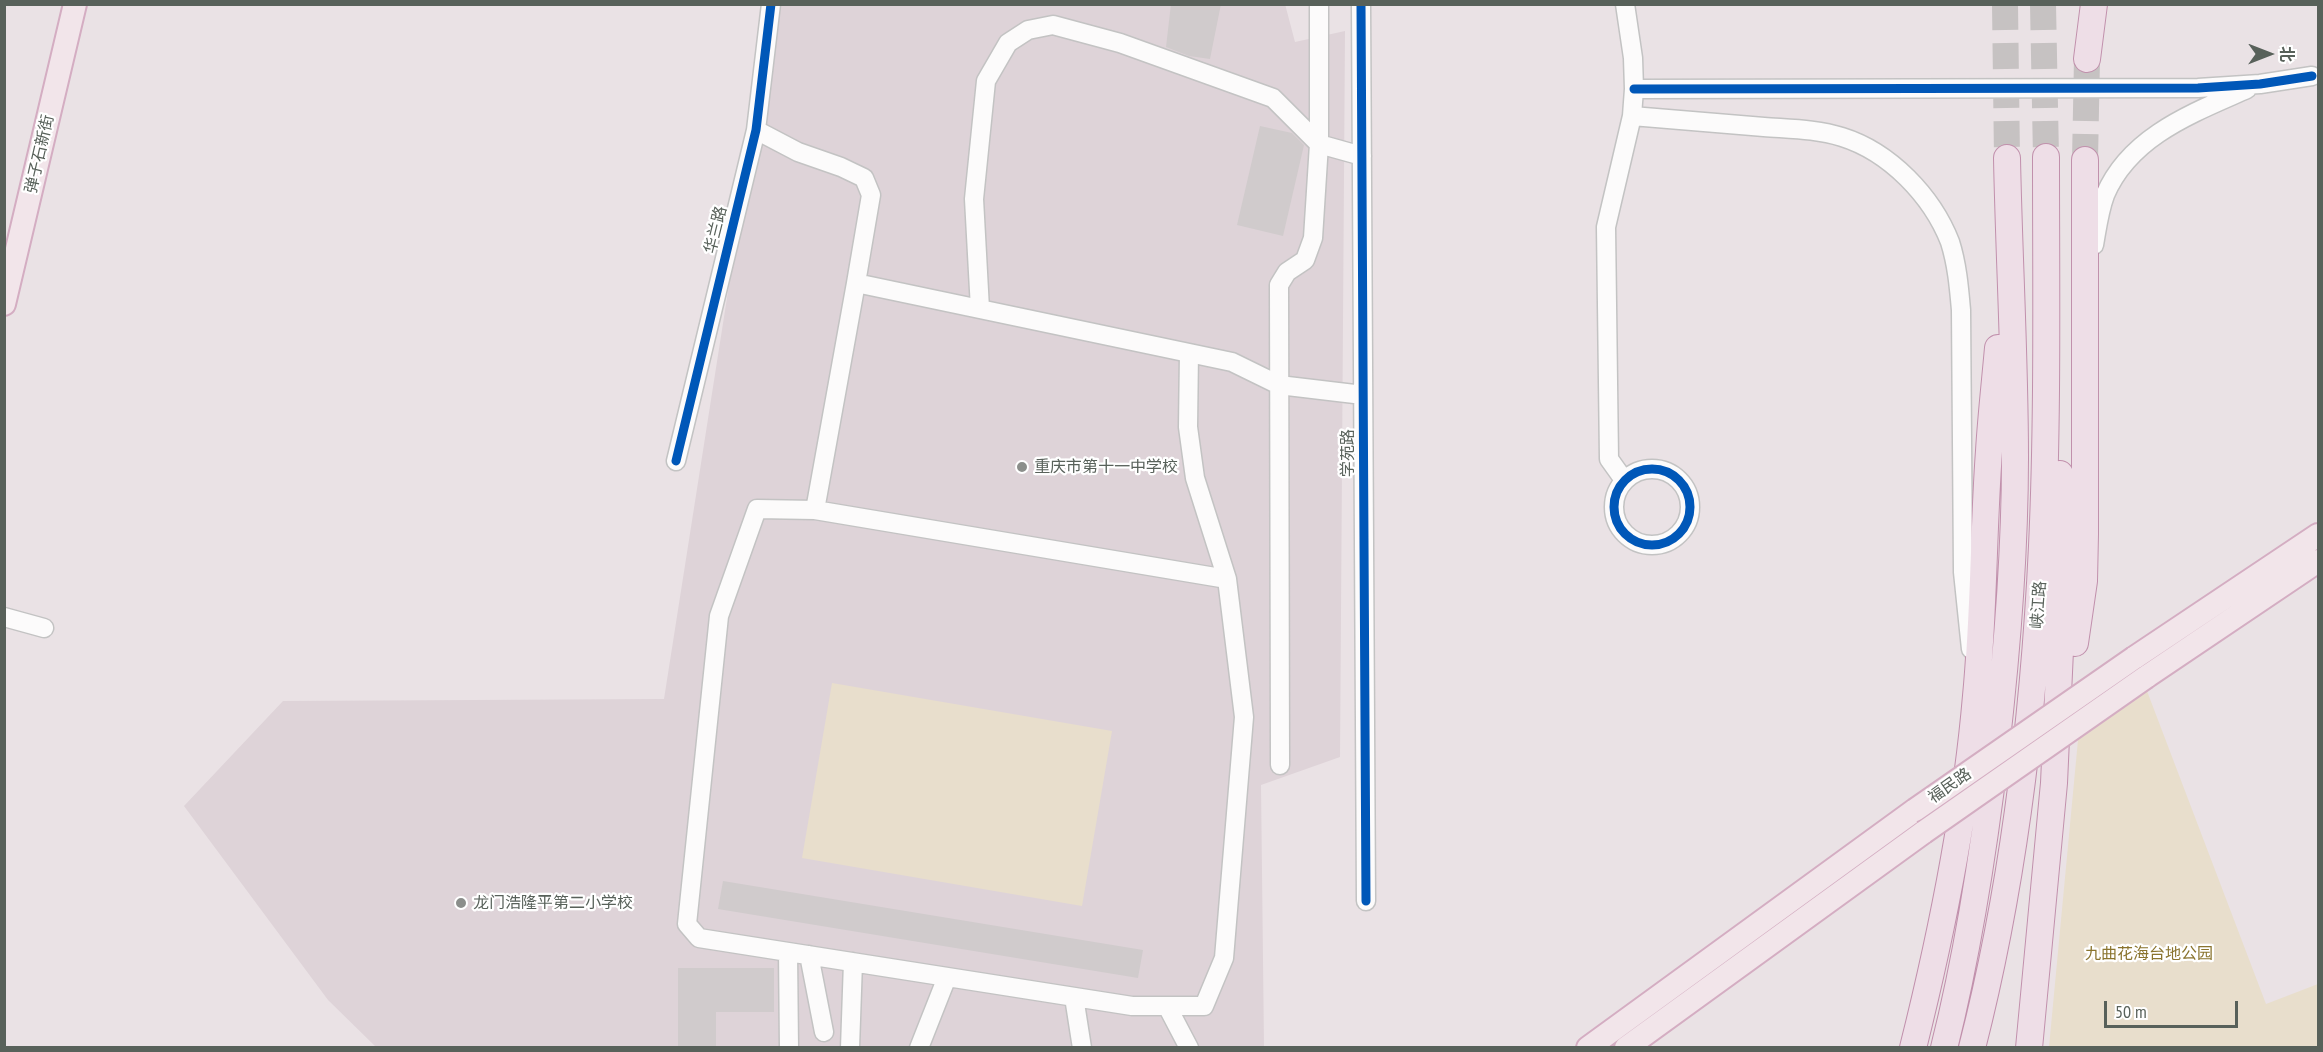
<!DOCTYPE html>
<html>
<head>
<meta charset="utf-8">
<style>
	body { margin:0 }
	#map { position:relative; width:2323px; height:1052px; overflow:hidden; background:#eae2e5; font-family:"PT Sans Narrow","Noto Sans SC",sans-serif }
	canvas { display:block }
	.frame { position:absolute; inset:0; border:6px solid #58615a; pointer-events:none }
	.north { position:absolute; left:2239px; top:24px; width:60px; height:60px; -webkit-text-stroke:4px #fff; paint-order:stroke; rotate:90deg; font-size:16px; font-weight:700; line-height:24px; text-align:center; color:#58615a }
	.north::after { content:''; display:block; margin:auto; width:21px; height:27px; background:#58615a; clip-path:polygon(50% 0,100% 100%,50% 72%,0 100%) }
	.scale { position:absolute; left:2104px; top:1001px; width:134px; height:27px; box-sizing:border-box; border:3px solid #58615a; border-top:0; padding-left:8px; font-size:18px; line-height:21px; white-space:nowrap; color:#58615a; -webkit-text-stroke:4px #fff; paint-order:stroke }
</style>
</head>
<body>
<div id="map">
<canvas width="2323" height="1052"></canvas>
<div class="frame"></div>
<div class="north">北</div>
<div class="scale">50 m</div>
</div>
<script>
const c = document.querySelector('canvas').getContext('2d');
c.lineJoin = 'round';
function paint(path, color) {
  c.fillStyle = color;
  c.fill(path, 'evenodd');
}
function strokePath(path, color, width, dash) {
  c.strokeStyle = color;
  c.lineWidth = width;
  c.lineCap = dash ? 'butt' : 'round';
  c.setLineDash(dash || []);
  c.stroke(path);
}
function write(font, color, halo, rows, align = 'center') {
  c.font = font + ' "PT Sans Narrow","Noto Sans SC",sans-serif';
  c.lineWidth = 4.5;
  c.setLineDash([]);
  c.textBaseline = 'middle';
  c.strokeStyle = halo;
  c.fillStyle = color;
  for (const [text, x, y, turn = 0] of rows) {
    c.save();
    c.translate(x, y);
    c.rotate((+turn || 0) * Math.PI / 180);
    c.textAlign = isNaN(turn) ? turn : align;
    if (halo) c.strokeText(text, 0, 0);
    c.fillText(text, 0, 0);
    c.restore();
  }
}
paint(new Path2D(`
	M1285,4L1295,42L1345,31L1340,757L1261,785L1264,1047H376L328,1000L184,806L283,701L664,699L773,5Z`), '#ded3d8');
paint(new Path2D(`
	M832,683L1112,731L1082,906L802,858Z
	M2147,691L2266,1004L2318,984V1047H2049L2078,740Z`), '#e8decc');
paint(new Path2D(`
	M1171,4H1221L1210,59L1189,56L1166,47Z
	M1260,126L1292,133L1304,145L1283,236L1237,225Z
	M723,881L1143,950L1138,978L718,909Z
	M678,968H774V1012H716V1047H678Z`), '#d0cbcc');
strokePath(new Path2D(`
	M2005,4L2007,158
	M2043,4L2046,157
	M2085,160L2087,59`), '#c6c2c2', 26, [26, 13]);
const minor = new Path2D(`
	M1319,4V144L1362,156
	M1361,4L1366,901
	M1634,89L2198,88L2260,84L2312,76
	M1632,116C1676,120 1720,123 1764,127C1790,129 1817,129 1842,137C1890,152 1932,196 1950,242C1957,264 1959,287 1961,310L1963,572L1971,649
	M756,130L798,152L841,167L864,178L871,195L856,283L1232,362L1279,385L1363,395
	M2094,245C2097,228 2099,211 2105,195C2130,136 2193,113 2247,89
	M856,283L815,510L1227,579L1195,478L1188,427L1189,353
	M980,309L974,199L986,81L1008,43L1028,30L1053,25L1120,43L1273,98L1319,144L1313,238L1305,260L1287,272L1279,285L1280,765
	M676,461L756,130L771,4
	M1614 507a38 38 0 1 1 76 0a38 38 0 1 1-76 0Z
	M1624,480L1609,459L1606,227L1632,116L1634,89L1633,58L1625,4
	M815,510L757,509L719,616L687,924L699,938L1132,1006H1204L1224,958L1244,717L1227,579
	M4,617L44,628
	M788,952L789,1048
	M809,955L824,1032
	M1074,997L1082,1048
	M1167,1006L1189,1048
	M850,1048L853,962
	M919,1048L947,977`);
const major = new Path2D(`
	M4,304L75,4
	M2134,658L2318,535
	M2146,677L2318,561
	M1588,1048L1915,810
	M1626,1048L1924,832`);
const highway = new Path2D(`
	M2087,59L2094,4
	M2075,643L2084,581L2085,534V160
	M1913,1048C1942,932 1966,814 1976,696C1984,614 1983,533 1989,451C1991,417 1995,382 1998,348
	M1944,1048C1969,949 1984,849 1996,748C2007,652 2015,555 2015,458C2015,358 2009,258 2007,158
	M1972,1048C2014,884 2034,715 2042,546C2048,416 2046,286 2046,157
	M2029,1048L2054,783L2062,606L2060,474`);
strokePath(minor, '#c3c3c3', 21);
strokePath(major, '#d4adc2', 26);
strokePath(highway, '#c190ac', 28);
strokePath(minor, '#fcfbfb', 18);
strokePath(major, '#f2e5ea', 22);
strokePath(highway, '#eedee7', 26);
const majorBridge = new Path2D(`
	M1915,810L2134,658
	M1924,832L2146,677`);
strokePath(majorBridge, '#d4adc2', 26, []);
strokePath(majorBridge, '#f2e5ea', 22);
strokePath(new Path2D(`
	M1361,4L1366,901
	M1634,89L2198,88L2260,84L2312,76
	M676,461L756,130L771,4
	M1614 507a38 38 0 1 1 76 0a38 38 0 1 1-76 0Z`), '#0057b8', 9);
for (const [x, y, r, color] of [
	[1022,467,6,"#8b8e8b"],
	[461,903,6,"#8b8e8b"]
]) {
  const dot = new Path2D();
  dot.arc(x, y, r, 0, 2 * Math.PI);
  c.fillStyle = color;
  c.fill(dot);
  strokePath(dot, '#fff', 2);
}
write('16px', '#58615a', '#fff', [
	["弹子石新街",40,154,-77],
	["华兰路",716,230,-76],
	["学苑路",1348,453,-90],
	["峡江路",2039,605,-86],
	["福民路",1950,786,-35]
]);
write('16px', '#58615a', '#fff', [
	["重庆市第十一中学校",1034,467],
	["龙门浩隆平第二小学校",473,903]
], 'left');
write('16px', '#8a742e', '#fff', [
	["九曲花海台地公园",2149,954]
]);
</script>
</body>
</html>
